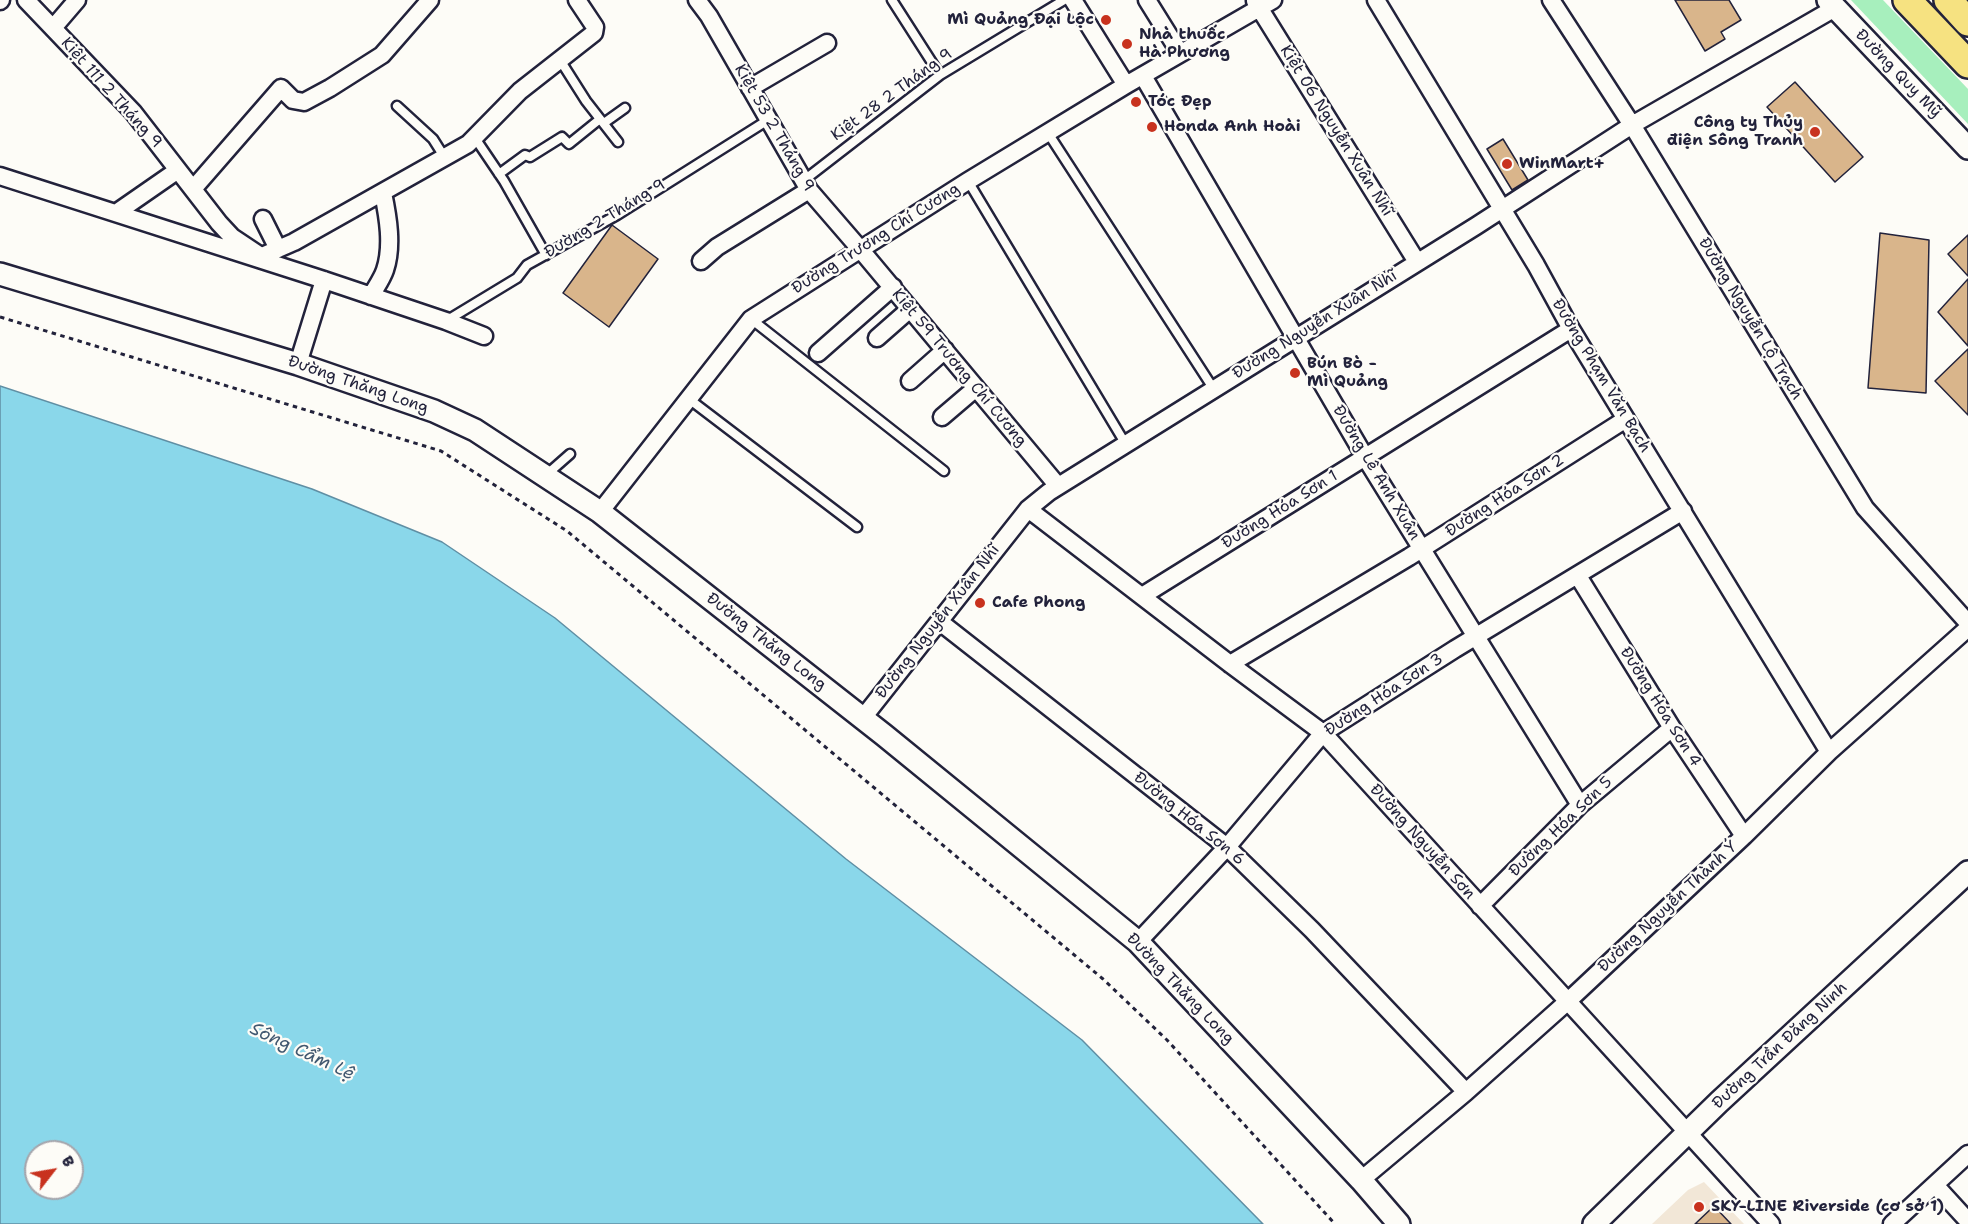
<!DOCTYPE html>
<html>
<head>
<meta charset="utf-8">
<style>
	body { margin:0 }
	#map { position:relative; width:1968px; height:1224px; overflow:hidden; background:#fdfcf7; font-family:"Shantell Sans",sans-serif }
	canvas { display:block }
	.north { position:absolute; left:24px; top:1140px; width:60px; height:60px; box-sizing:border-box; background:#fdfcf7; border:2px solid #a5a5ac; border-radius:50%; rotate:59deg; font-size:16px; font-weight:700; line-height:24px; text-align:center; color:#22223b }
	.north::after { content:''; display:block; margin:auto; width:21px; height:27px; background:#c8321e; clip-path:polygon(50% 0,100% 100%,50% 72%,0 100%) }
</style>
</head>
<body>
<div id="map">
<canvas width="1968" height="1224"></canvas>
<div class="north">B</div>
</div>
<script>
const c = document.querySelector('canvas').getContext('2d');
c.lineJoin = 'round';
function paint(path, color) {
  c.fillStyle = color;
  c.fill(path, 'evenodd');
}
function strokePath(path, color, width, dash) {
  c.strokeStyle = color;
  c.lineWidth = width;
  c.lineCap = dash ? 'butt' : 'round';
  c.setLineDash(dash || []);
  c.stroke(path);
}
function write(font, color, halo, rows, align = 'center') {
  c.font = font + ' "Shantell Sans",sans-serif';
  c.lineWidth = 4.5;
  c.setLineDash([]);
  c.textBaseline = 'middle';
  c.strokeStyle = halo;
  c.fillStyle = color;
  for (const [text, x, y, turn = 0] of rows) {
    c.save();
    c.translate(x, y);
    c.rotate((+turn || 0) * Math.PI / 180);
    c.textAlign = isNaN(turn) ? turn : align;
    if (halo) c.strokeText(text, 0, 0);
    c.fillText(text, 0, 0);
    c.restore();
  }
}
paint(new Path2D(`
	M1704,1182L1744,1224H1652L1688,1190Z`), '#f2e7d7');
paint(new Path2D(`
	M1851,0H1883L1968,89V124Z`), '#a7efbd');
const water = new Path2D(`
	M0,386L312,489L442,542L555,618L846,859L1082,1040L1263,1224H0ZM36,1152H72V1188H36Z`);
paint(water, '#8ad7ea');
strokePath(water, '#608fa4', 1.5);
const building = new Path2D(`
	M1675,0H1729L1741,20L1721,32L1725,39L1705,51Z
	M1795,82L1863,157L1835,182L1767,107Z
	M1503,139L1528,180L1512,190L1487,149Z
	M612,225L658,259L609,327L563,293Z
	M1880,233L1929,240L1926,393L1868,388Z
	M1968,235V276L1948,254Z
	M1968,279V346L1938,312Z
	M1968,349V415L1935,381Z
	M1714,1206L1731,1224H1695Z`);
paint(building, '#d9b58b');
strokePath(building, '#22223b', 1.5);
const service = new Path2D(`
	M892,0L940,75
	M560,60L586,101L618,142
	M397,106L433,139L445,158
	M604,123L625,108
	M1048,133L1213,388
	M475,138L504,181L546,255
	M499,174L525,155L530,157L562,137L569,144L600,119
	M803,181L940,75L1064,0
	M968,181L1125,443
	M751,319L944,471
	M446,321L517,278L527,265L617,215L768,120
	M689,399L857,527
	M545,476L570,454`);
const minor = new Path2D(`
	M26,0L133,112L219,223L232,237L259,255
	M697,0L709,16L809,190L860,249L1058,486
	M1073,0L1126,85
	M1147,0L1180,53
	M1376,0L1536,265L1571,329L1829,752
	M1551,0L1632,125L1865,508L1968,623
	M0,1L1,0
	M1255,1L1417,262
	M53,28L77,0
	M1143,76L1365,457L1580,805
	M750,88L827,43
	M0,176L324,280L446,321L484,336
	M193,189L281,88L293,100L304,102L330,88L382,55L430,0
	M116,213L178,170
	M263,219L278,249
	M262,256L294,242L468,144L520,91L594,33L595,27L577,0
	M701,261L717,247L809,190
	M371,296C376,287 382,279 385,270C393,246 388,217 383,193
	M877,338L910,309
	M818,353L893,287
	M298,364L324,280
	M910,381L945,350
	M942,417L976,388
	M1028,509L1230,664L1323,733L1771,1224
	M600,512L751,319L968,181L1126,85L1273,0
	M1578,576L1672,728L1744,836
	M1142,596L1571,329
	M940,622L1227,847L1312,930L1466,1092
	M1230,664L1409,557L1626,419
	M862,719L1028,509L1049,492L1476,226L1632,125L1835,8
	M1480,906L1580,805L1672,728
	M1138,942L1227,847L1323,733L1455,649L1683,511
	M1361,1180L1466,1092L1567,1002L1744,836L1829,752L1968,628
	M1935,1185L1968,1221
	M1892,1224L1968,1154`);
const tertiary = new Path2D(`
	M1828,0L1968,148
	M0,274L298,364L434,411L475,430L600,512L884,735L1138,942L1361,1180L1399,1224
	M1594,1224L1719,1102L1968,872`);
const trunk = new Path2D(`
	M1907,0L1968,64
	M1948,0L1968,22`);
strokePath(service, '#22223b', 13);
strokePath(minor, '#22223b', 21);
strokePath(tertiary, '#22223b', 26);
strokePath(trunk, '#22223b', 32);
strokePath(new Path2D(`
	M0,317L441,451L567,531L1103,979L1167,1040L1335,1224`), '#22223b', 3, [4.5, 4.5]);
strokePath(service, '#fdfcf7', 8);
strokePath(minor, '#fdfcf7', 16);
strokePath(tertiary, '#fdfcf7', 21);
strokePath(trunk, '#f6e281', 27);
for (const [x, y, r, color] of [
	[1106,20,6,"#c8321e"],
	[1127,44,6,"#c8321e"],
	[1136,102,6,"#c8321e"],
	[1152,127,6,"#c8321e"],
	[1815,132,6,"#c8321e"],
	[1507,164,6,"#c8321e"],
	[1295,373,6,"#c8321e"],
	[980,603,6,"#c8321e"],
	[1699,1207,6,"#c8321e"]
]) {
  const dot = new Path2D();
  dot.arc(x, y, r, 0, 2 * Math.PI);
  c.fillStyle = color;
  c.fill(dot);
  strokePath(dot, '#fdfcf7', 2);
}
write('bold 16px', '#22223b', '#fdfcf7', [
	["Mì Quảng Đại Lộc",1094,20,"right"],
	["Nhà thuốc",1139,35],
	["Hà Phương",1139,53],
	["Tóc Đẹp",1148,102],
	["Công ty Thủy",1803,123,"right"],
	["điện Sông Tranh",1803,141,"right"],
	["Honda Anh Hoài",1164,127],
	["WinMart+",1519,164],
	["Bún Bò -",1307,364],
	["Mì Quảng",1307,382],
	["Cafe Phong",992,603],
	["SKY-LINE Riverside (cơ sở 1)",1711,1207]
], 'left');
write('16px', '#22223b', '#fdfcf7', [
	["Đường Quy Mỹ",1898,74,46],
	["Kiệt 111 2 Tháng 9",111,93,48],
	["Kiệt 28 2 Tháng 9",892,95,-36],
	["Kiệt 53 2 Tháng 9",774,128,60],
	["Kiệt 06 Nguyễn Xuân Nhĩ",1336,131,58],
	["Đường 2 Tháng 9",605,219,-31],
	["Đường Trương Chí Cương",876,239,-32],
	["Đường Nguyễn Lộ Trạch",1750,319,59],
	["Đường Nguyễn Xuân Nhĩ",1315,325,-32],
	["Kiệt 59 Trương Chí Cương",959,368,50],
	["Đường Phạm Văn Bạch",1601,376,59],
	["Đường Thăng Long",358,385,19],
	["Đường Lê Anh Xuân",1376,473,59],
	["Đường Hóa Sơn 2",1505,496,-33],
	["Đường Hóa Sơn 1",1280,510,-32],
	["Đường Nguyễn Xuân Nhĩ",938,622,-52],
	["Đường Thăng Long",766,642,38],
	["Đường Hóa Sơn 3",1384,695,-33],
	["Đường Hóa Sơn 4",1660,707,58],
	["Đường Hóa Sơn 6",1189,819,39],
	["Đường Hóa Sơn 5",1561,827,-44],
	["Đường Nguyễn Sơn",1422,842,48],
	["Đường Nguyễn Thành Ý",1668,907,-43],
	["Đường Thăng Long",1180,989,46],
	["Đường Trần Đăng Ninh",1780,1046,-43]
]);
write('italic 18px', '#415870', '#fdfcf7', [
	["Sông Cẩm Lệ",302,1052,25]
]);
</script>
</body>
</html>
